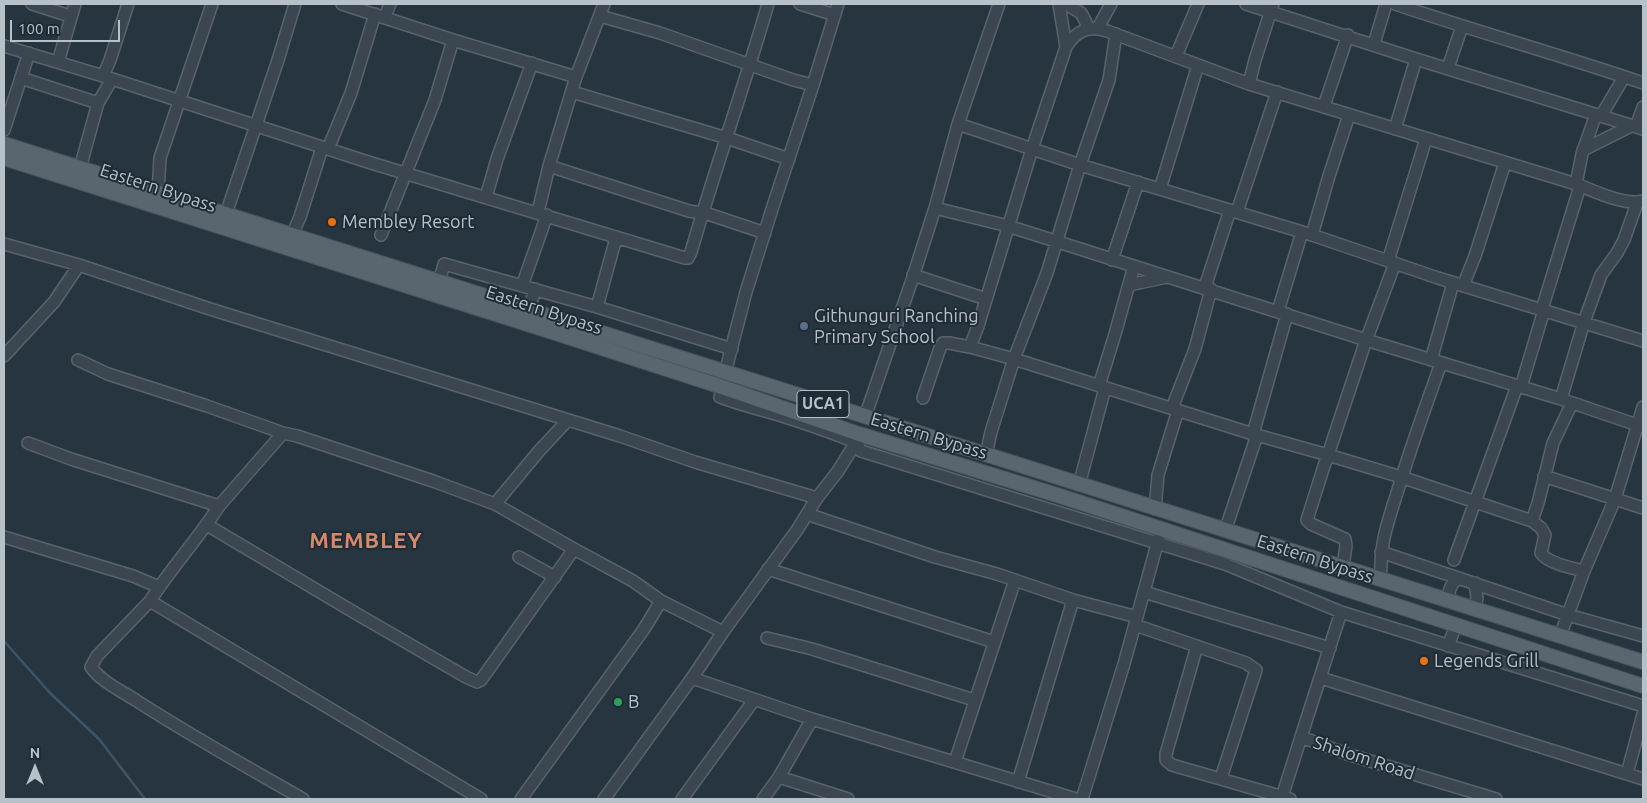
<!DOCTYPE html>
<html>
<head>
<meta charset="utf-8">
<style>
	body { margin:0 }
	#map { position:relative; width:1647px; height:803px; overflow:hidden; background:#273540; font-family:Ubuntu,sans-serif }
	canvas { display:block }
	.frame { position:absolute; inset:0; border:5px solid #b7c1ca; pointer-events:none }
	.north { position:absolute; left:10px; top:743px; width:50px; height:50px; -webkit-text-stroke:4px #1f2b35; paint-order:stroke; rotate:0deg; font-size:14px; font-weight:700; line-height:20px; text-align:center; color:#b7c1ca }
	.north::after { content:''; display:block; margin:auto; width:18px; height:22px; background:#b7c1ca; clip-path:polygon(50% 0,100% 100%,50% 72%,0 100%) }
	.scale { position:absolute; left:10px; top:20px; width:110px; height:22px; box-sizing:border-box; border:2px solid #b7c1ca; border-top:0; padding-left:6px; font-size:15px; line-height:18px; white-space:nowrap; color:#b7c1ca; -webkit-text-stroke:4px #1f2b35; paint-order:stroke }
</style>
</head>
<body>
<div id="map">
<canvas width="1647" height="803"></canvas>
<div class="frame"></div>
<div class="north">N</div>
<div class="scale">100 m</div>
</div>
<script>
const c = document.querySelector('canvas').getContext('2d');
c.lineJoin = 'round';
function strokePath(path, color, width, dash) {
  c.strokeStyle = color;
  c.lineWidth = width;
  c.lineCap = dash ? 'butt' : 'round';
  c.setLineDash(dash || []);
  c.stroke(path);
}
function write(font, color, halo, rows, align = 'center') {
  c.font = font + ' Ubuntu,sans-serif';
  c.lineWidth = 4;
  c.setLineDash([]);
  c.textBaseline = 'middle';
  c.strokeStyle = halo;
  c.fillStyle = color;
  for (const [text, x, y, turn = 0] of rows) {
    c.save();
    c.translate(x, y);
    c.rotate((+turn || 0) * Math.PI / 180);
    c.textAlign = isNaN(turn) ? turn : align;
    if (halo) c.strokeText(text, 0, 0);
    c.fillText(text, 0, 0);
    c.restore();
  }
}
strokePath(new Path2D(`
	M4,641L50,693L99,739L145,799`), '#3d5568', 2.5);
const minor = new Path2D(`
	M32,4L70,16
	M342,4L453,40L576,77
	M800,4L835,15
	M1059,4L1066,47
	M1066,4L1081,13L1089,28
	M1246,4L1416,59L1643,129
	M1395,4C1477,32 1561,55 1643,83
	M600,16L660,33L793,80L813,85
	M385,17L390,4
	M1098,28L1111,4
	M1374,44L1386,4
	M4,46L103,76L368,162L685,258H688L691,252C715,169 744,87 768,4
	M1176,56L1198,4
	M58,62L75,4
	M1448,68L1462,26
	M103,76L110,60L128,4
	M21,78L98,103
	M1249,84L1255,60L1273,4
	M572,92L727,138L789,159
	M1324,106L1348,35
	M1601,116L1624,77
	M958,124L1080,165L1312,235L1438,278L1643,341
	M1636,127L1643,107
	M1395,129L1416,59
	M4,130L29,53
	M328,149L351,93L375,14
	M1583,150L1631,126
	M549,166L689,211L708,214L765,233
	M80,168L98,103L112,79
	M1576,184L1582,154L1596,114
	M1160,189L1198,65
	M158,193L160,158L212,4
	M486,197L497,159L532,63
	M935,208L1008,226L1366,340L1561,399L1643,427
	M538,212L549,166L576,77L604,4
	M1237,212L1277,92
	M226,214L278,60L295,4
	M292,235L300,217L322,148
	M381,235L435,100L453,40
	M1312,235L1329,176L1349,115
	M616,238L597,307L732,349
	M4,244L79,265L210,309L620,436L695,462L817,498L838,471L856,442C830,432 805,423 779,415C759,409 740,405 720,397L722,387
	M1112,260L1138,182
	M1388,261L1426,139
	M1395,263L1364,346L1328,455L1253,434L1014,359L970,347L978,326L1032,149L1066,47C1076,31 1088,25 1107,31L1249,84L1576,184C1594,191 1625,206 1643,201
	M913,275L986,299
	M439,282L444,264L597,307
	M1129,285L1167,277
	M522,286L547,215
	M1463,286L1475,256L1505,163
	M1205,287L1230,210
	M1542,309L1580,186
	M529,310L535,289
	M1278,311L1302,232
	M4,356L54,302L79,265
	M78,360L108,374L207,406L283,433
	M1431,360L1453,283
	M725,373L746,292L773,206L813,85L838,4
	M1099,386L1115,334L1134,266
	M1521,387L1544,310
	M923,398L940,348L943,343H949L970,347
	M1561,399L1584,322L1601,275L1617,253L1624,240L1637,203
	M1172,408L1195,349L1211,289
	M865,417L913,277L935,208L958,124L999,4
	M1253,434L1287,314
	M858,438L856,442L861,451L1225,564L1341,612L1643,706
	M28,443L71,459L219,506L283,433L297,436L433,481L495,504L539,451L568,420
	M986,455L991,432L1014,359L1047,273L1080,165L1109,80L1116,34
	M1544,476L1643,508
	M1079,485L1105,388
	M495,504L574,549L633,581L661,601L723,632L797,530L817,498
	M219,506C198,539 171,568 150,601L481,799
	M1155,509L1158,475L1178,410
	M807,514L935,557L997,574L1073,600L1137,617
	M1532,521L1541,528L1545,535L1541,553C1547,563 1572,568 1584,571
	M207,525L357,614L466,677L477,682L481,680L486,673L574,549
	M1225,531L1257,435
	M4,537L133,576L159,587
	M1381,552L1568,615L1643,636
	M519,557L555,577
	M1454,560L1517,386
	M1343,566L1346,546L1345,539L1311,524L1307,520L1324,466L1328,455L1401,477L1532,521L1538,503L1553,443L1572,403
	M768,569L994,642
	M1381,579C1379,547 1387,524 1397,493C1410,449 1426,406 1441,363
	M1144,592L1330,648
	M150,601L97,656L91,667C101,682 122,691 137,701C191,736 247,767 303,799
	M1448,601C1449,590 1450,584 1459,578
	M1475,609L1477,598L1475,583
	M1341,612L1301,737L1347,754L1496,799
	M1135,625L1246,663L1256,670L1221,778
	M1560,636L1584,571L1615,499L1643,407
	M767,638L812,649L974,700
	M1197,646L1166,754V760L1172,765L1290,799
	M1448,646L1456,625
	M692,678L812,719L1076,799
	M1321,678L1643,779
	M955,762L1015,580
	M1627,774L1643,714
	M779,777L848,799
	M1018,782L1073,600
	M1282,797L1301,737
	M521,799L644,629L661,601
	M604,799L692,678L723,632
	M682,799L754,700
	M763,799L779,777L812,719
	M1082,799L1124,664L1159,537`);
const major = new Path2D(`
	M4,144L1643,662
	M4,158L559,334L722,387L859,434L1057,495L1643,686`);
strokePath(minor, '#58646d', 14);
strokePath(major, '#47525c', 16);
strokePath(minor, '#3b4650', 11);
strokePath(major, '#596670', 14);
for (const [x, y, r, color] of [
	[332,222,5,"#e8710a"],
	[804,326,5,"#5c6f8a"],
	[1424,661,5,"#e8710a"],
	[618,702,5,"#2e9e5b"]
]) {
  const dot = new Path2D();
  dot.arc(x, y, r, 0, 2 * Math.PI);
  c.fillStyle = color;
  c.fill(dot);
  strokePath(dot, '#1f2b35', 2);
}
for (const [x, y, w] of [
	[823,404,52]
]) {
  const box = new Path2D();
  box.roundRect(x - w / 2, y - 13.5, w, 27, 4);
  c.fillStyle = '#1f2b35';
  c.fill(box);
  strokePath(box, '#b7c1ca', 1);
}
write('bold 16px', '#b7c1ca', null, [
	["UCA1",823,404]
]);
write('18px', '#b7c1ca', '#1f2b35', [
	["Eastern Bypass",158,188,18],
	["Eastern Bypass",544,310,18],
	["Eastern Bypass",929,436,17],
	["Eastern Bypass",1315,559,18],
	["Shalom Road",1364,758,18]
]);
write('18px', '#b7c1ca', '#1f2b35', [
	["Membley Resort",342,222],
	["Githunguri Ranching",814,316],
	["Primary School",814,337],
	["Legends Grill",1434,661],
	["B",628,702]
], 'left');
c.letterSpacing = '1px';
write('bold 22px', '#d38a6a', '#1f2b35', [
	["MEMBLEY",366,541]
]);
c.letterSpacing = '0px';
</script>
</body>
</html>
